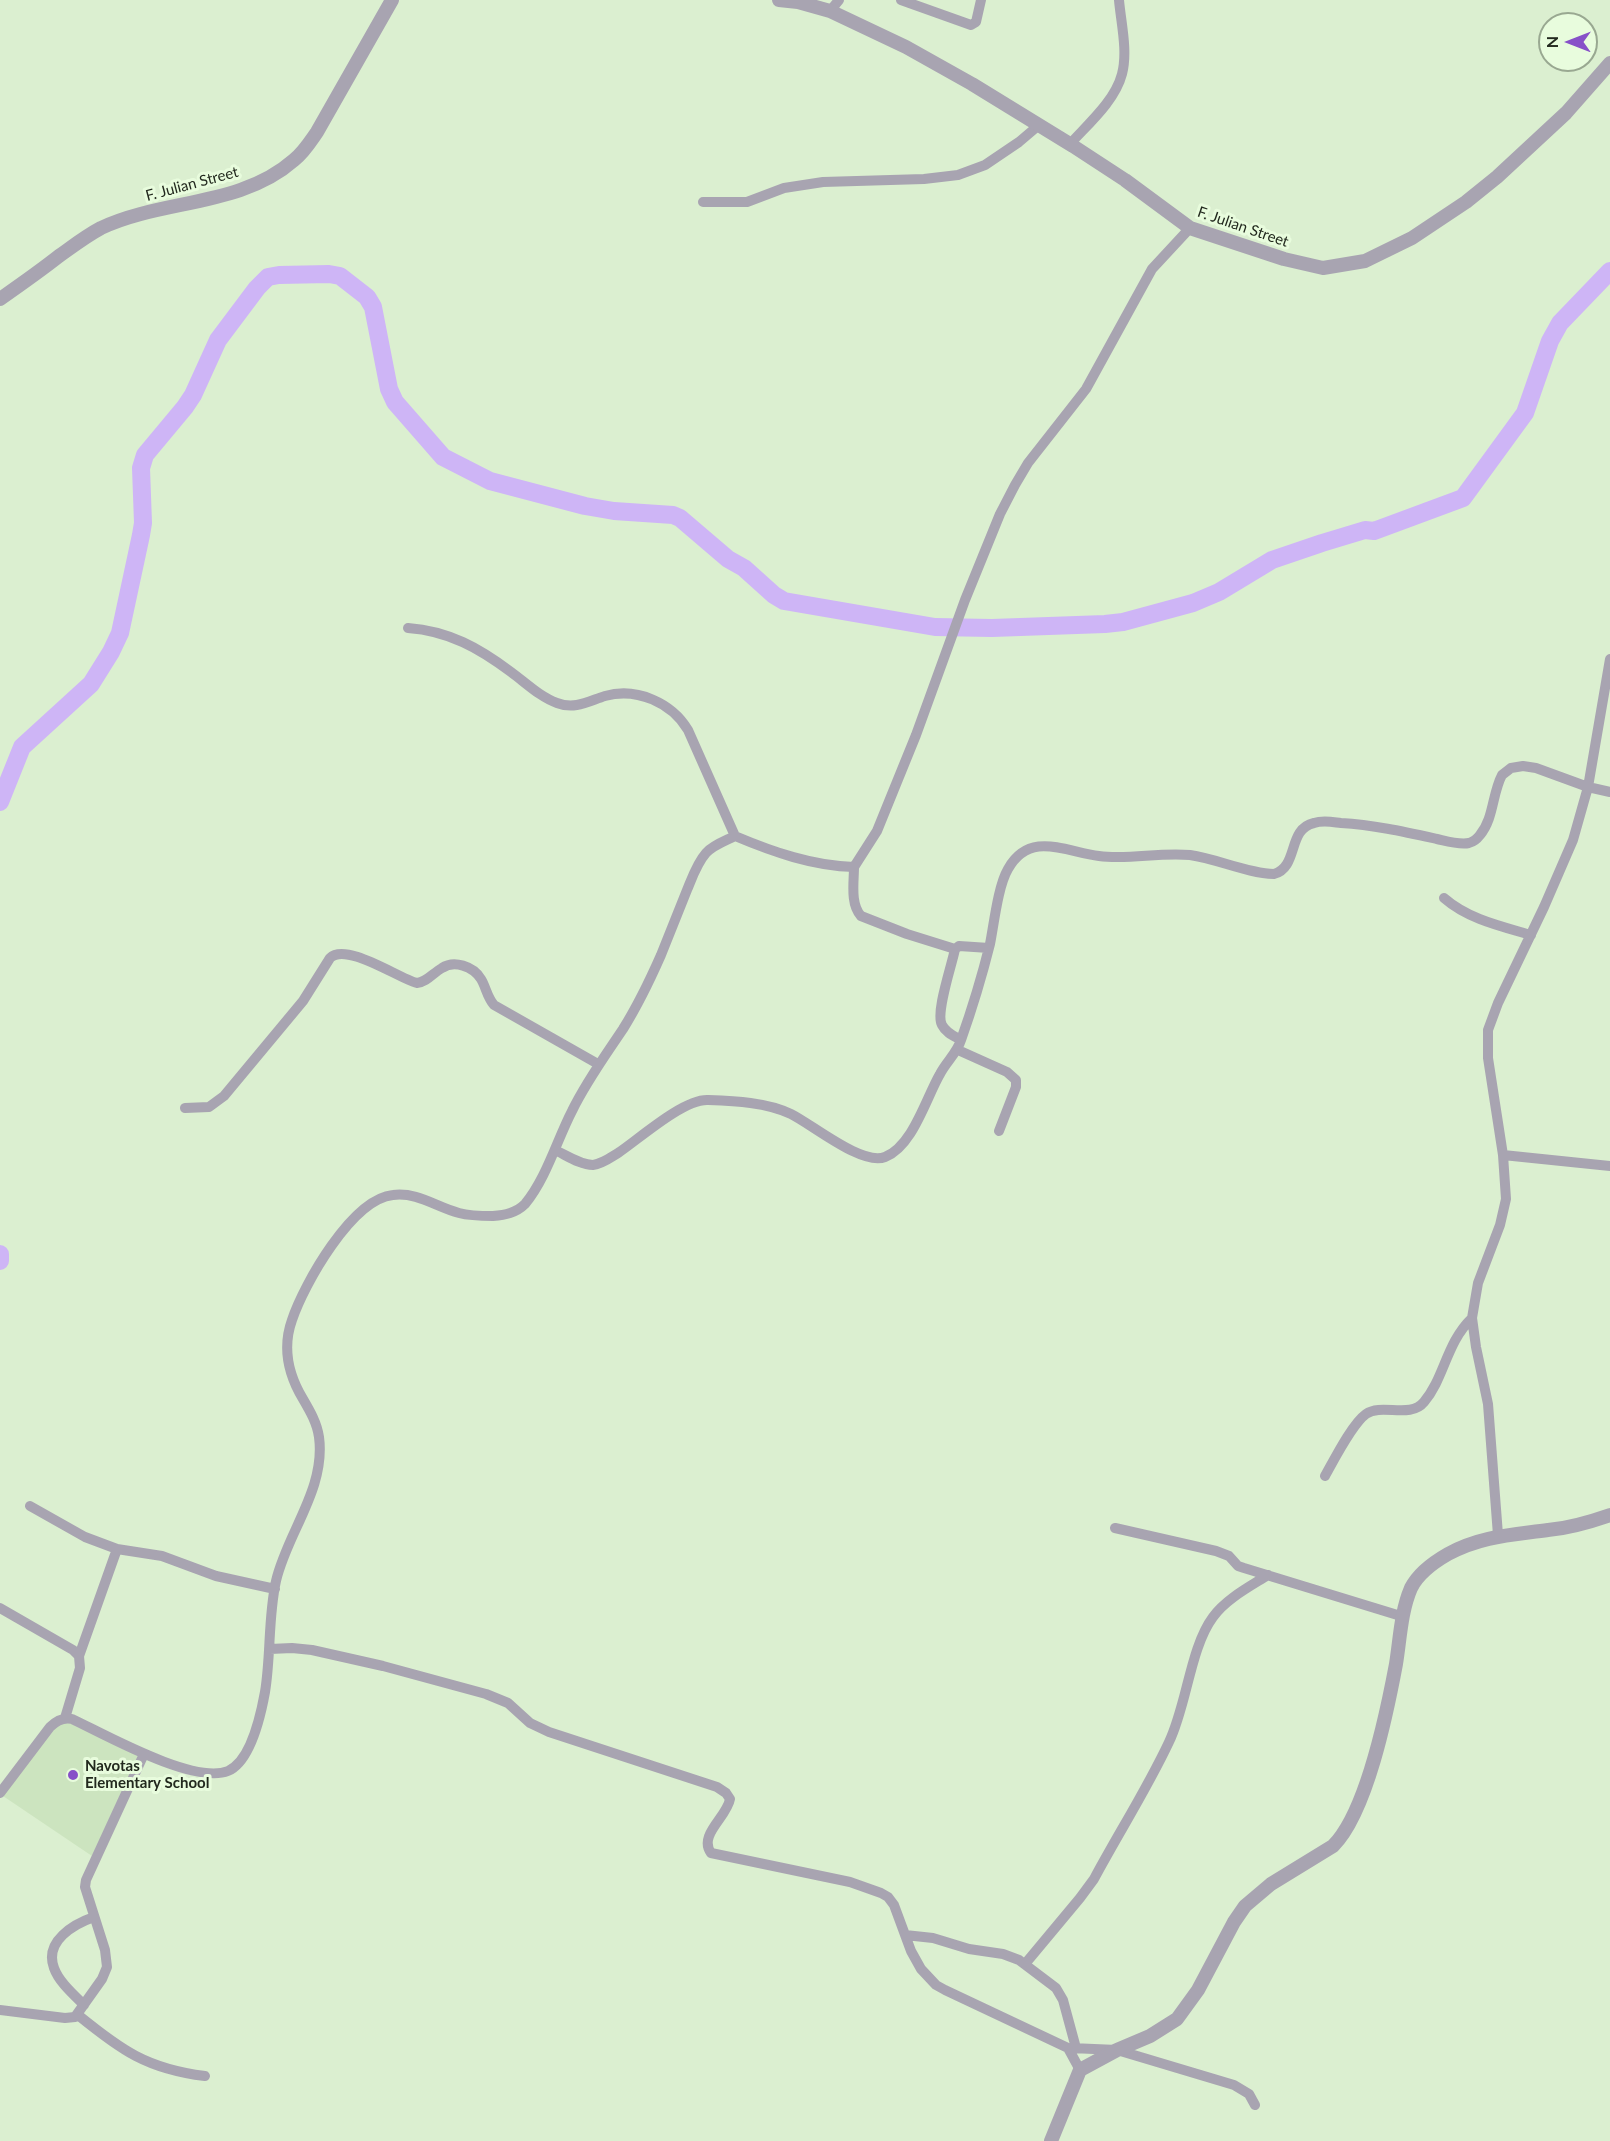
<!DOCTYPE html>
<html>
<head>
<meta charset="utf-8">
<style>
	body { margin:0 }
	#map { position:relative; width:1610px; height:2141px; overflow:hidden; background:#dbefd0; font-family:Lato,sans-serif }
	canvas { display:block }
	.north { position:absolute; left:1538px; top:12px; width:60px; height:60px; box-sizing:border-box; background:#e8fcdd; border:2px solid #99a891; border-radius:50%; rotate:270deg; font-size:16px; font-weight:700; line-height:24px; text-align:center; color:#22291e }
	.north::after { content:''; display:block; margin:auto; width:21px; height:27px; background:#8751c8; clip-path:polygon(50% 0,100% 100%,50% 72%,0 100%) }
</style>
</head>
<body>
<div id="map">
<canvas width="1610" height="2141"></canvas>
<div class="north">N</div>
</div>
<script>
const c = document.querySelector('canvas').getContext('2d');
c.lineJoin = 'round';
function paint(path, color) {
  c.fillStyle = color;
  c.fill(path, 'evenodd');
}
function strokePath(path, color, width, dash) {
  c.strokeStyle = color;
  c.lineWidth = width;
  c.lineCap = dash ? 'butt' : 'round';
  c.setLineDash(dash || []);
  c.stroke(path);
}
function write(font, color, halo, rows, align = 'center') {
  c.font = font + ' Lato,sans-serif';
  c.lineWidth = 6;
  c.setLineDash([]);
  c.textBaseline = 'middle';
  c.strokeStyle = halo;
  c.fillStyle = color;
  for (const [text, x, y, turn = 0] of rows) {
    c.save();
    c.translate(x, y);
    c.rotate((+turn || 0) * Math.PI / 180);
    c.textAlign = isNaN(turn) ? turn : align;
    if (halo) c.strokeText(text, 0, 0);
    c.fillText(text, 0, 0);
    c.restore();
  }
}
paint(new Path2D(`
	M65,1721L139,1754L92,1856L3,1796L50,1730Z`), '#cce4bf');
strokePath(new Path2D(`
	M0,802L22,747L91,684L111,652L120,633L141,535L143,523L141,468L145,455L185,407L193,395L218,340L257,288L268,277L279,275L329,274L340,276L367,297L373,307L389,389L395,402L443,457L490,481L585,506L614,511L673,515L680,518L728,559L744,568L774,595L784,601L935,627L992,628L1105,624L1123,622L1193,603L1219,592L1272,560L1322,543L1365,530L1374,531L1463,498L1525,413L1550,341L1560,323L1610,271
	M0,1254V1261`), '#ceb5f6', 18);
strokePath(new Path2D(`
	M901,0L971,25L976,22L981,0
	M830,11L839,0
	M1070,144C1088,124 1115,101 1122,74C1128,51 1121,23 1119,0
	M703,202H747L784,188L823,182L924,179L958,175L985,165L1019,142L1039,125
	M408,628C449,631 479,648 511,672C526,683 540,697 557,703C575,710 589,701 605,696C637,687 672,703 688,730L735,836
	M1444,898C1468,919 1500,926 1531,935
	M955,949L959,946L989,948
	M961,1040C972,1009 982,976 990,944C994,924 998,886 1008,869C1030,830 1066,852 1099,856C1129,860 1159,852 1190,855C1218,859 1246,873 1274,874C1299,867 1287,829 1314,823C1323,820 1332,822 1341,823C1374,825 1405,832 1437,839C1446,841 1459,845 1469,843C1473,842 1477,839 1480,835C1494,818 1492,794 1502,775L1511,768L1523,766L1536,768L1588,787L1610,792
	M958,1050L1007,1072L1016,1080V1087L999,1131
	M185,1108L209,1107L224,1096L303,1001L330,958C346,942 398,978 417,983C427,982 433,973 442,968C454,960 473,966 481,979C486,987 487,997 494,1005L598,1064
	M555,1150C566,1155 580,1165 593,1165C602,1164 610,1158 618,1153C639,1139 682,1100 707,1100C734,1101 766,1102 791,1114C813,1125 862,1166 885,1157C913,1146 926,1098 940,1074C946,1062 957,1053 961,1040C954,1036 946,1033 942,1025C935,1013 952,965 955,949L907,934L861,916C850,904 854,882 854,867
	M1503,1155L1610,1166
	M1325,1476C1334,1460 1352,1424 1366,1414C1382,1403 1410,1419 1424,1402C1445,1377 1446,1343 1472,1318
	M30,1506L85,1537L117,1549
	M1115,1528L1216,1551L1229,1556L1238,1566L1244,1568L1404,1617
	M1498,1535L1488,1404L1476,1347L1472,1318L1478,1283L1500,1225L1506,1199L1503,1155L1488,1058V1030L1498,1003L1544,907L1573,840L1588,787L1610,659
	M0,1608L73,1650L79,1656L80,1668L65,1718
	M270,1649L292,1648L312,1650L383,1666L486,1694L508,1703L530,1723L549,1732L717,1787L726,1793L730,1799C727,1817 698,1835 711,1853L850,1882L881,1893L888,1897L894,1905L911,1951L921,1969L936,1985L945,1990L1068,2048L1080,2070
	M79,1656L117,1549L162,1556L216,1576L275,1589
	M0,1793L50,1727C56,1721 64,1717 72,1719C104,1734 194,1785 228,1771C251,1761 261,1714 265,1692C271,1656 268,1617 276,1581C287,1533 326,1489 319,1437C317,1423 310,1411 303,1399C288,1374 282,1348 292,1320C304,1284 352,1199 393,1195C418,1192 436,1207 459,1213C470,1216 482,1216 493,1216C505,1215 516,1213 525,1204C546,1179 557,1140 572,1111C586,1082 605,1056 623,1029C638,1005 650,980 661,955C670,933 678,912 687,890C692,878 697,863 706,853C713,845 725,841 735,836C773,852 813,866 854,867L877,831L916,735L965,600L1000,514L1015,485L1028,463L1086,389L1152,269L1190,228
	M905,1935L933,1938L969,1949L1003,1954L1019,1960L1056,1988L1063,2000L1076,2048
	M1025,1964L1080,1898L1094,1879C1118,1834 1147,1789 1169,1742C1187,1705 1190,1648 1213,1617C1226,1599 1249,1587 1268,1575
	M84,2005C73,1994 59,1982 54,1968C44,1941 74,1924 94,1917
	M0,2010L65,2018L75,2017L102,1979L107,1967L105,1950L85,1887L86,1880L144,1754
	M78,2015C121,2050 147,2069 205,2076
	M1071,2048L1117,2050L1234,2085L1249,2094L1255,2105`), '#a8a4b1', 10);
strokePath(new Path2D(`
	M779,0L798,2L830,11L906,47L972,84L1073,146L1125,180L1190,228L1284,259L1323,268L1365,261L1412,238L1466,202L1497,177L1566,113L1610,63
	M0,299C20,285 40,271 59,256C73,246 86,236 101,228C162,199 241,207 294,160C304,152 310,142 317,132L392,0
	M1051,2141L1080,2070L1117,2050L1150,2036L1177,2019L1198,1990L1234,1922L1245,1906L1271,1884L1333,1846C1367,1812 1387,1712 1396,1664C1400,1639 1401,1611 1411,1588C1418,1574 1434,1562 1448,1554C1481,1536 1512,1535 1548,1530C1570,1528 1590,1522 1610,1515`), '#a8a4b1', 14);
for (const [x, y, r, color] of [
	[73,1775,6,"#8751c8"]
]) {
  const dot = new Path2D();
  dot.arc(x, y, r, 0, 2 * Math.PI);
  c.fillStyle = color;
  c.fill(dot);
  strokePath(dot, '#e8fcdd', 2);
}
write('15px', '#22291e', '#e8fcdd', [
	["F. Julian Street",192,184,-15],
	["F. Julian Street",1243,227,19]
]);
write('bold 15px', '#22291e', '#e8fcdd', [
	["Navotas",85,1766],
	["Elementary School",85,1783]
], 'left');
</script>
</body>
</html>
